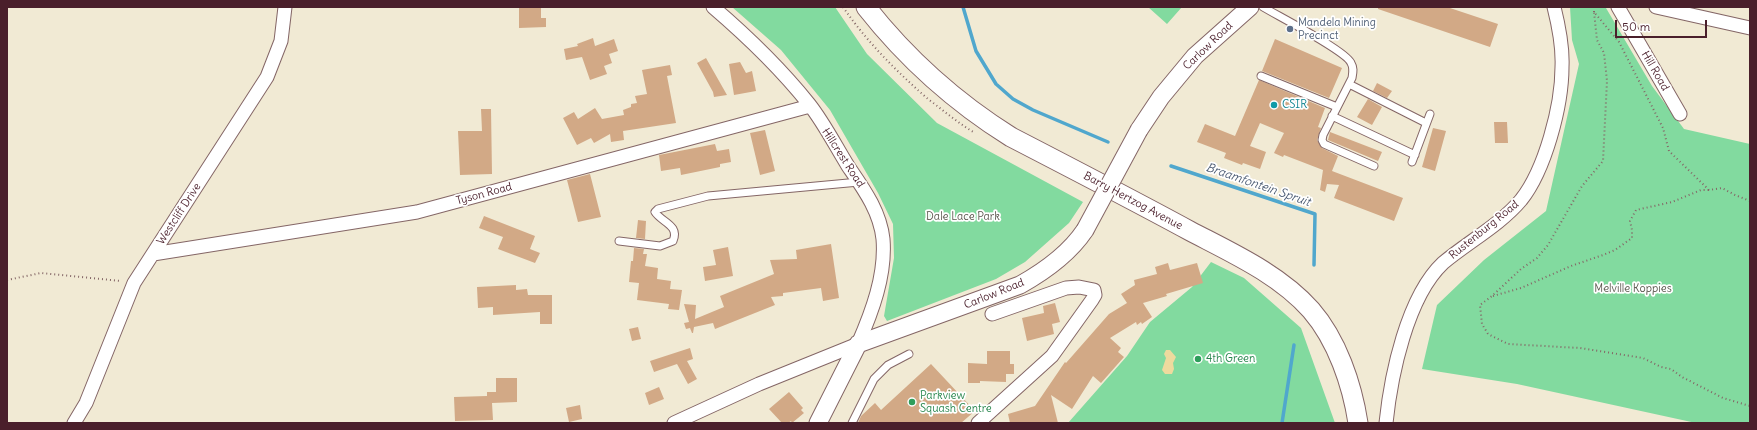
<!DOCTYPE html>
<html>
<head>
<meta charset="utf-8">
<style>
	body { margin:0 }
	#map { position:relative; width:1757px; height:430px; overflow:hidden; background:#f1ead4; font-family:Delius,sans-serif }
	canvas { display:block }
	.frame { position:absolute; inset:0; border:8px solid #4a1f2b; pointer-events:none }
	.scale { position:absolute; left:1615px; top:20px; width:92px; height:18px; box-sizing:border-box; border:2px solid #4a1f2b; border-top:0; padding-left:5px; font-size:12px; line-height:14px; white-space:nowrap; color:#4a1f2b; -webkit-text-stroke:3px #fff; paint-order:stroke }
</style>
</head>
<body>
<div id="map">
<canvas width="1757" height="430"></canvas>
<div class="frame"></div>
<div class="scale">50 m</div>
</div>
<script>
const c = document.querySelector('canvas').getContext('2d');
c.lineJoin = 'round';
function paint(path, color) {
  c.fillStyle = color;
  c.fill(path, 'evenodd');
}
function strokePath(path, color, width, dash) {
  c.strokeStyle = color;
  c.lineWidth = width;
  c.lineCap = dash ? 'butt' : 'round';
  c.setLineDash(dash || []);
  c.stroke(path);
}
function write(font, color, halo, rows, align = 'center') {
  c.font = font + ' Delius,sans-serif';
  c.lineWidth = 3.5;
  c.setLineDash([]);
  c.textBaseline = 'middle';
  c.strokeStyle = halo;
  c.fillStyle = color;
  for (const [text, x, y, turn = 0] of rows) {
    c.save();
    c.translate(x, y);
    c.rotate((+turn || 0) * Math.PI / 180);
    c.textAlign = isNaN(turn) ? turn : align;
    if (halo) c.strokeText(text, 0, 0);
    c.fillText(text, 0, 0);
    c.restore();
  }
}
paint(new Path2D(`
	M732,7H835L867,54L937,123L1083,202L1069,223L1025,262L996,279L887,321L884,316L894,258L893,224L878,193L830,110L781,50Z
	M1148,7H1182L1167,24Z
	M1570,7L1606,8L1652,86L1684,129L1750,144V423H1696L1517,384L1422,369L1437,305L1484,260L1546,211L1579,64L1572,40Z
	M1211,262L1244,278L1301,328L1335,423H1068L1127,356L1150,322L1192,287Z`), '#82da9f');
paint(new Path2D(`
	M1166,350H1170L1176,357L1173,363L1174,369L1172,374H1165L1162,370L1166,358L1164,354Z`), '#eeda9e');
strokePath(new Path2D(`
	M963,7L976,51L996,84L1013,99L1033,110L1108,142
	M1171,166L1315,214L1314,265
	M1282,423L1294,345`), '#50a7cd', 3.5);
paint(new Path2D(`
	M519,7L541,8V18H546V27L519,28Z
	M1378,7H1447L1498,24L1490,47L1378,9Z
	M593,38L595,46L614,39L618,51L609,54L612,63L604,66L607,74L590,80L582,57L566,60L564,49L578,46L577,44Z
	M1275,39L1342,68L1329,98L1262,71Z
	M706,58L727,95L714,97L713,92L697,63Z
	M740,62L746,73L752,71L756,91L734,95L729,64Z
	M670,65L672,75L667,76L676,123L623,131L624,140L611,142L610,134L594,143L591,138L577,145L563,118L574,112L578,119L595,108L602,119L624,115L623,110L631,107V104L637,103L635,96L647,94L642,70Z
	M1259,80L1325,108L1318,127L1321,128L1317,140L1322,148L1338,156L1332,171L1403,198L1394,221L1334,198L1339,185L1327,184L1325,192L1320,190L1323,170L1284,155L1283,157L1274,153L1284,133L1260,123L1250,146L1266,152L1260,169L1243,163L1242,165L1224,158L1226,153L1197,142L1205,124L1235,136Z
	M1377,83L1392,91L1387,98L1373,91Z
	M1368,99L1382,107L1372,125L1357,117Z
	M481,109H491L492,174L460,175L458,131H482Z
	M1494,122H1507L1508,143H1495Z
	M1433,128L1446,131L1435,171L1422,167Z
	M765,130L775,171L760,175L750,133Z
	M1330,132L1382,152L1378,161L1328,140Z
	M715,144L717,151L729,149L731,162L720,164V167L681,175L680,168L661,171L659,155Z
	M590,174L601,217L578,222L567,180Z
	M484,216L535,236L530,249L540,253L535,263L498,249L503,237L479,228Z
	M638,220L646,221L645,239L636,238Z
	M831,244L839,298L823,301L821,288L783,293V296L771,297L775,305L715,329L713,323L694,327L693,333H692L690,328L686,329L684,323L689,322L684,304L696,305L695,319L724,307L720,296L774,274L770,260L797,259L796,250Z
	M728,247L733,276L705,281L703,267L716,265L713,250Z
	M634,248L644,249L643,254H647L645,266L658,268L657,279L671,281L670,289L682,290L679,310L668,309L669,304L637,300L639,283L629,282L631,261H633Z
	M1168,263L1170,270L1197,263L1203,283L1166,294L1167,296L1143,303L1152,317L1142,324L1141,322L1137,325L1136,322L1110,338L1121,348L1118,352L1124,357L1101,383L1093,376L1072,409L1051,395L1058,423H1010L1008,414L1035,406L1065,362L1066,363L1109,314L1127,303L1121,294L1135,285L1134,280L1157,274L1155,267Z
	M516,285V290L527,289L528,295H552V324H540V312L493,315V307L478,308L477,287Z
	M1055,303L1060,322L1052,324L1054,334L1027,341L1022,318L1044,313L1043,306Z
	M638,327L641,339L632,341L629,329Z
	M690,348L693,359L687,361L697,379L688,384L677,364L654,372L650,361Z
	M987,351H1010V364H1014V374H1006V382L980,381V383H968V363L987,364Z
	M931,364L975,411L961,423H858L861,416L875,403L881,410Z
	M496,378H517V402L492,403L493,420L455,421L454,397L487,396V392H496Z
	M659,387L664,399L649,405L645,393Z
	M789,392L803,408L801,410L804,413L792,423L791,421L788,423H782L769,409Z
	M580,405L582,419L569,422L566,408Z`), '#d2a986');
const service = new Path2D(`
	M1263,7C1278,16 1346,51 1351,63C1354,68 1353,72 1352,78L1323,135L1322,140L1324,144L1374,166
	M1261,76L1337,107
	M1349,84L1426,123
	M1332,116L1415,155
	M1412,162L1430,114
	M619,241L660,246L673,241C680,225 661,222 655,212L658,209L708,196L859,182
	M852,423L874,379L888,365L909,354`);
const minor = new Path2D(`
	M1618,7L1680,114
	M1656,7L1750,28
	M153,254L417,212L810,106
	M74,423L86,403L134,283L267,77L281,41L285,7
	M674,423L759,384L858,344C872,312 886,275 883,239C880,211 863,188 848,166C835,145 824,123 809,104C781,69 748,37 713,7
	M978,423L1052,356L1092,300L1095,295L1094,290L1079,287L1066,288L992,314
	M1386,423C1391,375 1407,297 1443,263C1468,242 1500,225 1521,200C1545,170 1562,106 1562,67C1563,47 1559,27 1554,7`);
const tertiary = new Path2D(`
	M1139,130L1161,97L1195,56L1250,7
	M818,423L858,344L1020,285C1045,271 1069,254 1085,230`);
const secondary = new Path2D(`
	M866,7C907,59 955,102 1011,137C1071,168 1131,199 1190,231C1232,253 1279,274 1311,310C1337,340 1352,384 1358,423`);
strokePath(service, '#846666', 9);
strokePath(minor, '#846666', 15);
strokePath(tertiary, '#846666', 19);
strokePath(secondary, '#846666', 21);
strokePath(new Path2D(`
	M843,7C867,42 896,71 928,99C944,111 958,123 975,133
	M1594,7V12
	M1750,201L1735,195L1722,188L1709,190L1669,151L1663,128L1619,42L1594,12L1597,40L1604,53L1607,81L1603,161L1582,186L1548,245L1537,258L1521,269L1492,296L1480,305L1482,324L1488,334L1508,344L1580,348L1643,358L1661,367L1671,369L1682,377L1723,398L1750,406
	M7,280L41,273L121,281
	M1493,296L1521,288L1571,266L1603,255L1615,250L1632,238V230L1630,221L1636,210L1672,202L1701,190H1709`), '#846666', 2, [1, 3]);
strokePath(service, '#fff', 7);
strokePath(minor, '#fff', 13);
strokePath(tertiary, '#fff', 17);
strokePath(secondary, '#fff', 19);
const tertiaryBridge = new Path2D(`
	M1085,230L1139,130`);
strokePath(tertiaryBridge, '#846666', 19, []);
strokePath(tertiaryBridge, '#fff', 17);
for (const [x, y, r, color] of [
	[1290,29,4,"#5c6f8a"],
	[1274,105,4,"#0f9aa8"],
	[1198,359,4,"#2e9e5b"],
	[912,402,4,"#2e9e5b"]
]) {
  const dot = new Path2D();
  dot.arc(x, y, r, 0, 2 * Math.PI);
  c.fillStyle = color;
  c.fill(dot);
  strokePath(dot, '#fff', 1.5);
}
write('11px', '#4e5e75', '#fff', [
	["Mandela Mining",1298,23],
	["Precinct",1298,36]
], 'left');
write('11px', '#4a1f2b', '#fff', [
	["Carlow Road",1208,46,-44],
	["Hill Road",1655,71,60],
	["Hillcrest Road",843,158,57],
	["Tyson Road",484,194,-15],
	["Barry Hertzog Avenue",1133,201,28],
	["Westcliff Drive",179,214,-57],
	["Rustenburg Road",1484,230,-39],
	["Carlow Road",994,294,-22]
]);
write('11px', '#0d838f', '#fff', [
	["CSIR",1282,105]
], 'left');
write('11px', '#5b574e', '#fff', [
	["Dale Lace Park",963,217],
	["Melville Koppies",1633,289]
]);
write('11px', '#27864d', '#fff', [
	["4th Green",1206,359],
	["Parkview",920,396],
	["Squash Centre",920,409]
], 'left');
write('italic 12px', '#4d5c74', '#fff', [
	["Braamfontein Spruit",1258,185,19]
]);
</script>
</body>
</html>
